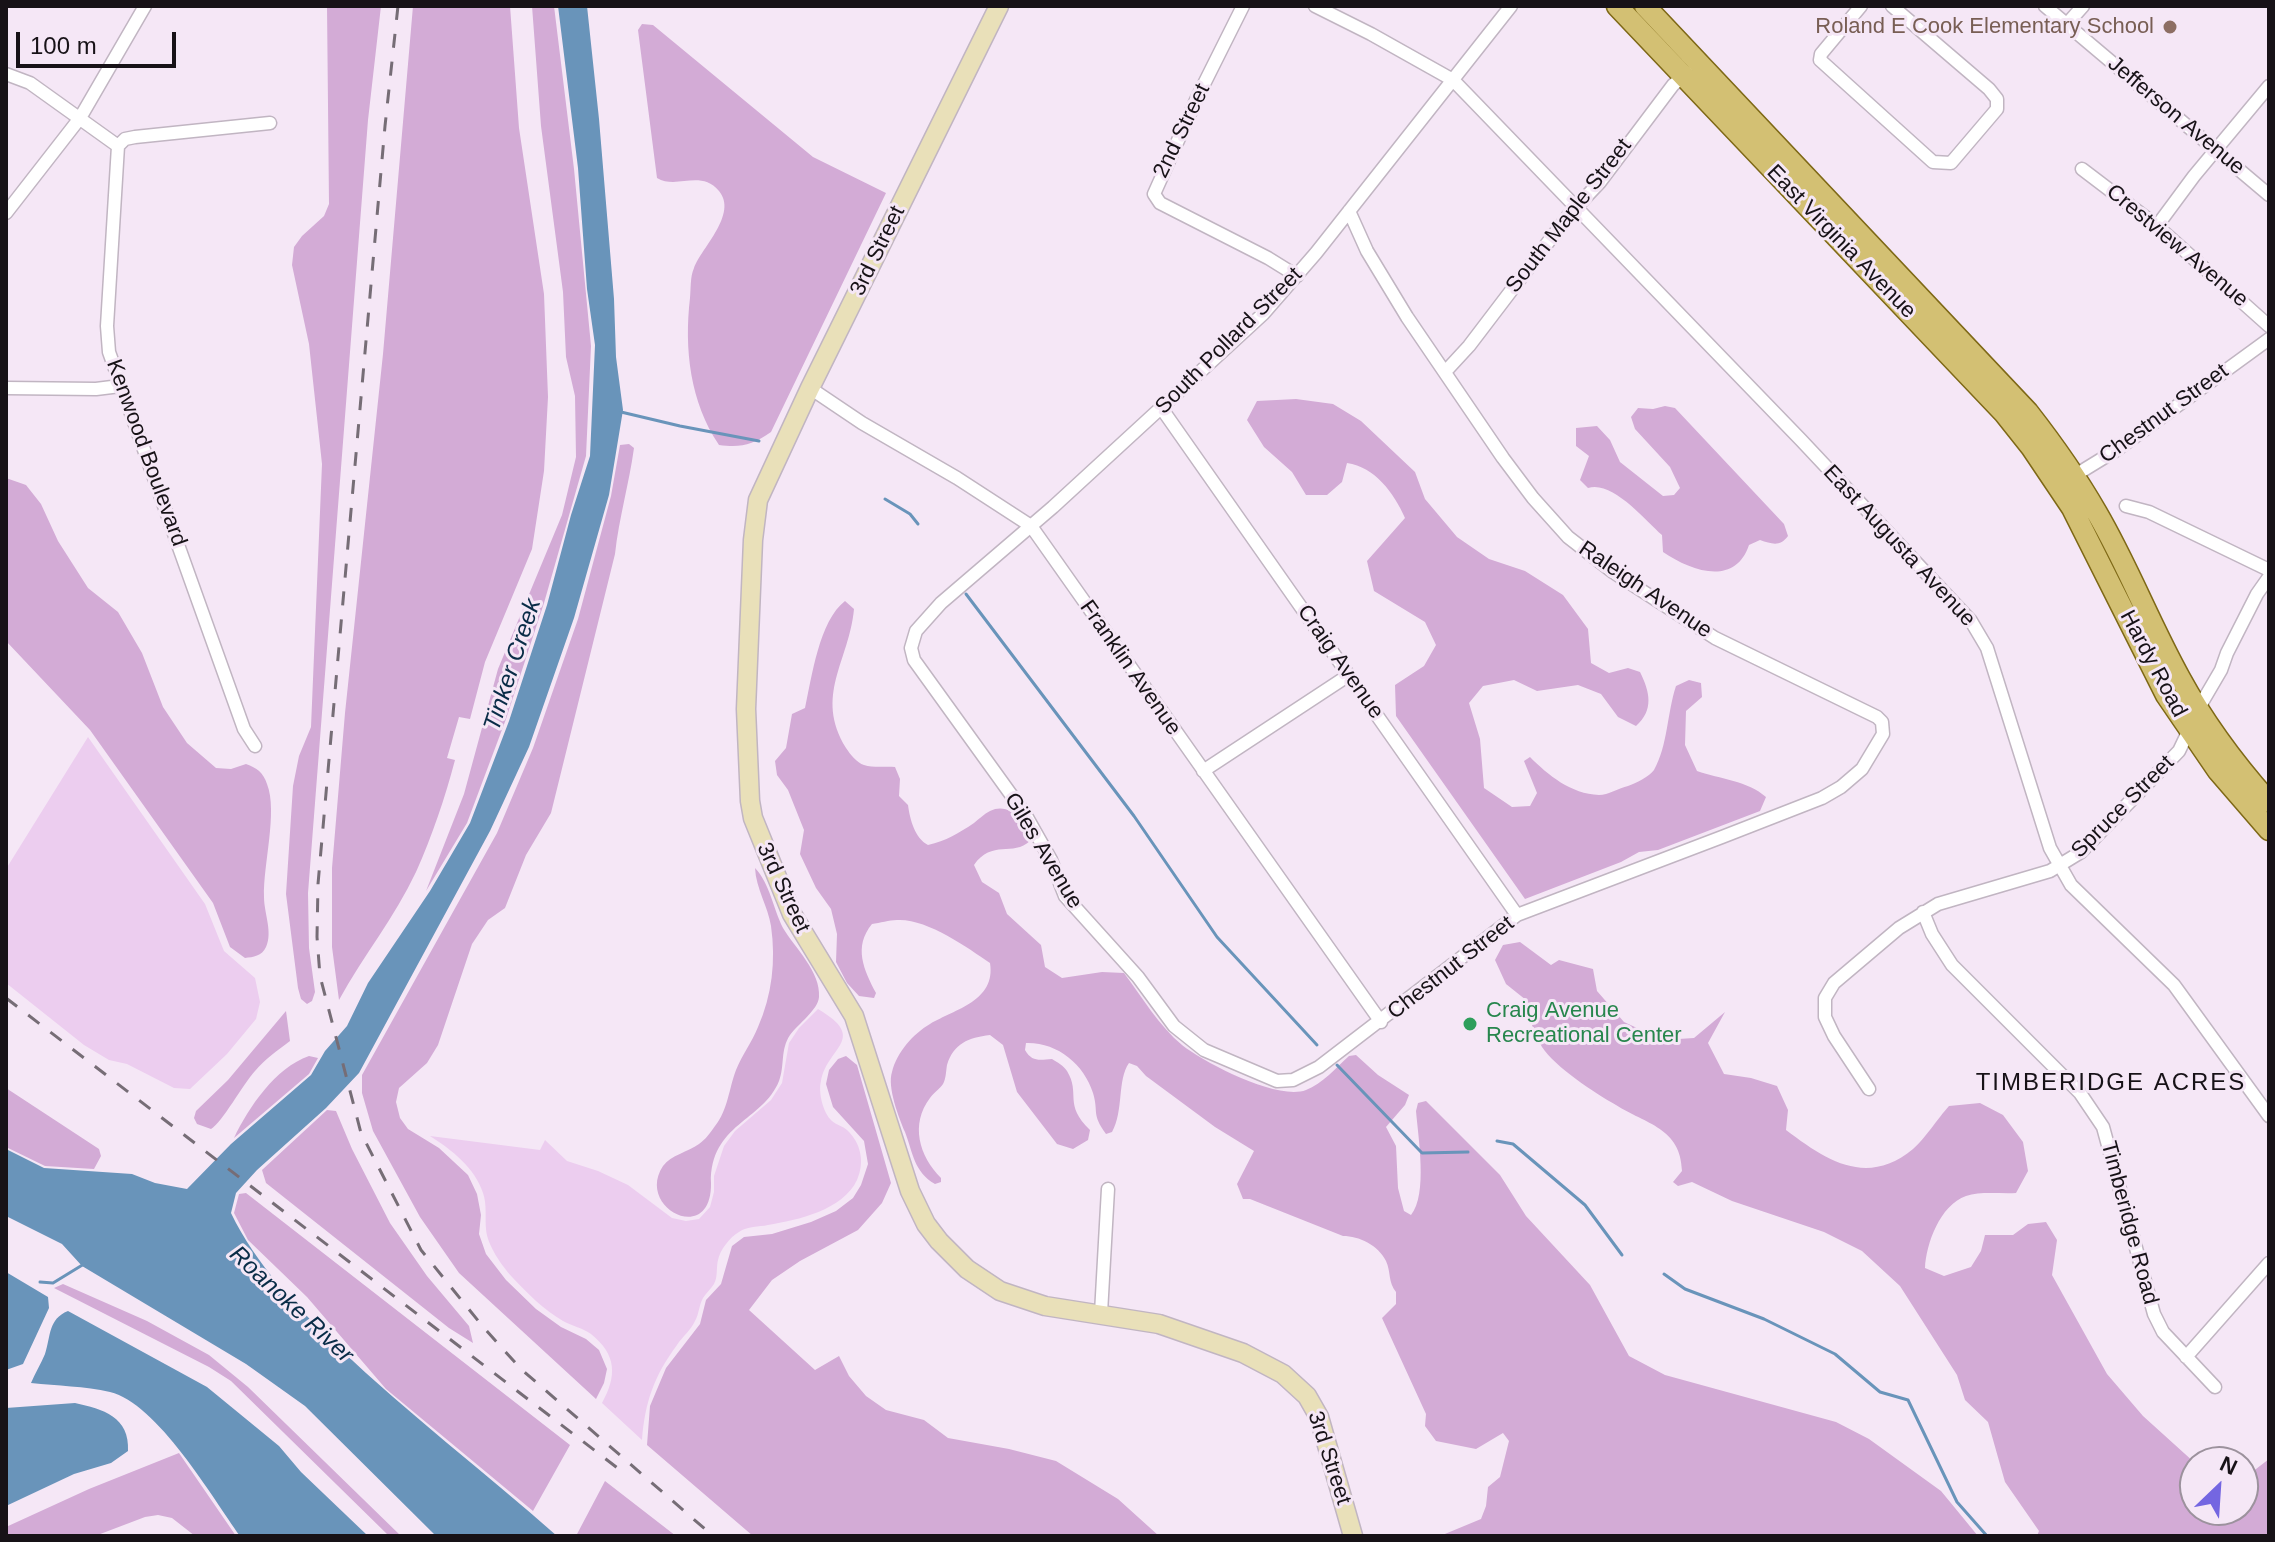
<!DOCTYPE html>
<html>
<head>
<meta charset="utf-8">
<style>
	body { margin:0 }
	#map { position:relative; width:2275px; height:1542px; overflow:hidden; background:#f5e7f6; font-family:Helvetica,sans-serif }
	canvas { display:block }
	.frame { position:absolute; inset:0; border:8px solid #171217; pointer-events:none }
	.north { position:absolute; left:2179px; top:1446px; width:80px; height:80px; box-sizing:border-box; background:#f5e7f6; border:2px solid #9c929d; border-radius:50%; rotate:25deg; font-size:22px; font-weight:700; line-height:32px; text-align:center; color:#171217 }
	.north::after { content:''; display:block; margin:auto; width:28px; height:36px; background:#7466e1; clip-path:polygon(50% 0,100% 100%,50% 72%,0 100%) }
	.scale { position:absolute; left:16px; top:32px; width:160px; height:36px; box-sizing:border-box; border:4px solid #171217; border-top:0; padding-left:10px; font-size:24px; line-height:28px; white-space:nowrap; color:#171217; -webkit-text-stroke:6px #f5e7f6; paint-order:stroke }
</style>
</head>
<body>
<div id="map">
<canvas width="2275" height="1542"></canvas>
<div class="frame"></div>
<div class="north">N</div>
<div class="scale">100 m</div>
</div>
<script>
const c = document.querySelector('canvas').getContext('2d');
c.lineJoin = 'round';
function paint(path, color) {
  c.fillStyle = color;
  c.fill(path, 'evenodd');
}
function strokePath(path, color, width, dash) {
  c.strokeStyle = color;
  c.lineWidth = width;
  c.lineCap = dash ? 'butt' : 'round';
  c.setLineDash(dash || []);
  c.stroke(path);
}
function write(font, color, halo, rows, align = 'center') {
  c.font = font + ' Helvetica,sans-serif';
  c.lineWidth = 6;
  c.setLineDash([]);
  c.textBaseline = 'middle';
  c.strokeStyle = halo;
  c.fillStyle = color;
  for (const [text, x, y, turn = 0] of rows) {
    c.save();
    c.translate(x, y);
    c.rotate((+turn || 0) * Math.PI / 180);
    c.textAlign = isNaN(turn) ? turn : align;
    if (halo) c.strokeText(text, 0, 0);
    c.fillText(text, 0, 0);
    c.restore();
  }
}
paint(new Path2D(`
	M88,737L205,904L224,951L255,978L260,1002L256,1019L227,1054L190,1089L174,1088L127,1064L109,1060L84,1045L6,983V869Z
	M818,1009C869,1039 827,1047 821,1081C818,1092 823,1113 832,1121C836,1125 843,1126 847,1130C861,1143 865,1162 857,1180C843,1210 798,1220 768,1225C759,1227 747,1226 739,1232C730,1237 720,1250 718,1260C716,1268 718,1277 714,1284C711,1289 706,1293 703,1298C699,1305 699,1314 695,1321C691,1330 682,1337 677,1345C654,1376 645,1402 642,1440L602,1403C617,1376 617,1355 591,1334C583,1328 572,1326 563,1321C544,1310 527,1293 512,1277C502,1266 487,1245 486,1229C485,1218 487,1204 483,1193C475,1168 452,1150 430,1136L540,1150L545,1140L567,1161L598,1171L628,1185L672,1218L686,1221L699,1219L710,1207L714,1192V1176L724,1146L735,1131L771,1100L782,1083L789,1043L799,1028Z`), '#eccdef');
paint(new Path2D(`
	M327,6H381L368,120L308,893L309,948L315,992L312,1001L307,1004L301,999L298,988L286,894L293,786L299,756L311,727L322,464L309,344L292,265L294,247L302,236L324,216L329,204Z
	M413,6H510L519,128L544,294L548,397L544,471L532,549L485,662L470,719L459,717L447,758L455,760C445,798 432,836 416,872C395,917 363,956 339,1000L332,947V868L345,713L383,354Z
	M532,6H554L574,169L591,346L586,456L544,603L506,719L467,823L426,891L464,794L498,669L562,515L576,457L575,396L566,357L563,292L541,126Z
	M642,24L653,25L813,157L886,193L771,432C752,445 741,448 719,445C690,402 684,349 690,298C691,288 690,277 694,268C702,247 738,214 719,191C700,169 677,190 657,178L638,30Z
	M1296,399L1333,404L1361,421L1415,472L1425,499L1457,537L1489,559L1525,571L1563,595L1588,629L1591,663L1609,673L1628,668L1640,672C1650,692 1654,710 1636,726L1618,717L1601,694L1578,685L1537,691L1514,680L1483,686L1469,703L1480,739L1484,788L1512,807L1530,806L1537,793L1524,761L1530,757C1548,775 1571,794 1599,795C1608,795 1619,788 1628,786C1636,783 1649,777 1654,770C1668,745 1667,713 1676,686L1689,680L1701,683L1702,697L1686,711L1685,745L1697,771C1720,779 1748,781 1766,797L1760,811L1658,850L1639,852L1621,862L1525,899L1396,716L1395,685L1424,666L1436,645L1425,622L1374,591L1367,561L1405,518C1394,493 1375,467 1347,463L1342,482L1327,495H1306L1292,472L1264,447L1247,420L1257,401Z
	M1665,406L1675,408L1784,524L1788,536C1780,547 1772,544 1760,540L1749,545C1735,587 1691,571 1663,552L1662,535C1644,519 1612,480 1588,488L1580,480L1589,456L1576,446V428L1597,426L1610,440L1620,462L1663,496L1674,495L1680,488L1670,467L1635,429L1631,417L1638,408L1653,409Z
	M629,444L634,448C629,484 619,518 615,554L551,813L526,855L505,908L488,920L472,944L438,1045L427,1063L399,1088L396,1102L400,1118L408,1129L439,1148L468,1175L477,1194L481,1215L479,1234L486,1254L506,1280L536,1309L561,1327L586,1339L599,1350L607,1369L604,1383L596,1399L459,1273L420,1217L373,1131L362,1093V1075L497,833L533,748L578,619L611,496L620,445Z
	M6,478L26,485L41,504L58,541L88,588L118,612L142,653L163,707L187,743L216,768L231,769L246,764C257,768 263,772 267,784C278,812 263,865 264,897C264,913 273,932 266,947C262,956 253,957 245,958L230,947L213,903L90,730L6,641Z
	M845,601L854,609C849,662 814,695 846,748C850,754 857,763 864,765C873,768 886,766 895,767L900,779L899,796L908,805C910,820 915,838 928,845C946,841 959,833 974,823C979,819 984,814 990,811C1010,801 1027,823 1030,841C1013,857 992,839 974,865L982,882L999,893L1007,914L1041,945L1045,967L1062,978L1102,972L1124,973C1142,997 1159,1026 1182,1045C1205,1063 1278,1101 1306,1090C1322,1084 1337,1067 1349,1056L1356,1055L1378,1075L1409,1095L1405,1105L1386,1127L1396,1146L1398,1188L1404,1211L1411,1215C1428,1195 1418,1136 1416,1111L1418,1103L1426,1101L1500,1175L1526,1216L1590,1285L1629,1356L1665,1375L1836,1422L1869,1439L1941,1491L1978,1536H1440L1481,1519L1486,1506L1488,1487L1500,1477L1509,1441L1503,1433L1476,1449L1436,1441L1425,1426L1426,1414L1382,1318L1396,1304V1292C1388,1282 1391,1272 1386,1261C1378,1245 1359,1236 1343,1236L1250,1199H1243L1237,1184L1254,1151L1215,1127L1146,1076L1137,1066L1129,1063C1117,1080 1124,1111 1112,1132L1106,1134C1091,1113 1099,1113 1093,1093C1084,1064 1057,1042 1026,1043L1025,1050C1032,1062 1039,1060 1052,1059C1057,1062 1064,1066 1067,1071C1081,1094 1063,1104 1090,1130L1088,1140L1073,1149L1057,1144L1017,1092L1003,1045L990,1035C968,1038 954,1043 947,1065C946,1071 946,1079 943,1084C940,1089 933,1093 930,1098C910,1124 919,1156 941,1178V1182L935,1184C914,1172 913,1153 905,1132C899,1118 887,1087 892,1072C897,1052 913,1034 930,1024C955,1009 996,1001 990,963C967,947 926,918 897,920C889,920 880,923 872,924C853,947 864,970 876,993L874,998L859,996L847,983L836,962L837,934L831,909L816,888L800,854L804,830L788,790L777,775L775,761L786,748L792,714L805,708C812,677 819,621 845,601Z
	M755,868C770,884 773,908 783,928C795,948 821,972 819,997C818,1010 798,1024 790,1035C780,1050 785,1066 779,1081C763,1121 710,1124 711,1183C712,1247 635,1208 663,1166C671,1155 688,1152 699,1144C705,1140 711,1132 715,1126C728,1110 729,1088 736,1070C742,1055 752,1042 758,1027C772,995 776,961 771,926C768,906 756,889 755,868Z
	M1520,942L1551,965L1559,960L1593,969L1597,991L1624,1022L1663,1040L1694,1038L1725,1012L1708,1043L1724,1074L1751,1078L1777,1086L1788,1110L1786,1130C1827,1161 1867,1187 1913,1149C1923,1141 1939,1117 1949,1106L1980,1103L2003,1115L2023,1142L2028,1171L2016,1193C2001,1194 1980,1191 1966,1196C1940,1205 1926,1244 1925,1268L1944,1276L1971,1267L1981,1251L1985,1235H2013L2028,1224L2046,1222L2057,1240L2052,1275L2107,1374L2143,1416L2195,1463V1510H2243V1479L2269,1459V1536H2037L2039,1531L2005,1482L1988,1422L1965,1400L1957,1375L1900,1286L1862,1251L1824,1232L1732,1201L1692,1182L1678,1186L1673,1182L1682,1171C1681,1128 1646,1124 1616,1105C1595,1093 1555,1067 1542,1047C1533,1032 1529,1017 1526,1000L1506,984L1495,960L1503,945Z
	M286,1011L290,1041C278,1050 264,1060 255,1071C243,1084 222,1123 211,1129L197,1124L194,1118L196,1111L228,1080Z
	M309,1056L318,1058L309,1074L234,1138C249,1107 275,1068 309,1056Z
	M846,1056L857,1065L891,1183L882,1203L858,1230L800,1261L772,1280L749,1310L815,1370L839,1356L849,1376L866,1396L886,1410L924,1420L948,1438L1009,1449L1056,1461L1118,1499L1159,1536H753L647,1445L650,1406L666,1368L700,1324L706,1300L721,1284L732,1246L744,1237L772,1234L811,1222L836,1211L853,1198L861,1185L868,1164L864,1141L833,1107L826,1084L829,1070L838,1059Z
	M6,1088L99,1149L101,1156L94,1169L45,1166L6,1147Z
	M327,1110L336,1111L352,1149L390,1223L427,1276L469,1326L473,1343L449,1328L266,1183L262,1170Z
	M246,1193L570,1445L533,1511L386,1389L307,1297L248,1240L234,1213L239,1194Z
	M63,1284L147,1321L209,1355L248,1387L401,1536H389L231,1381L209,1367L54,1288Z
	M179,1453L236,1536H195L172,1518L158,1515L145,1517L95,1536H6V1527L89,1489Z
	M605,1481L676,1536H576Z`), '#d3abd6');
paint(new Path2D(`
	M558,6H587L599,119L614,299L616,357L623,410L609,495L574,618L529,747L490,831L359,1073L326,1108L257,1170L236,1193L231,1213C256,1265 297,1307 338,1347C408,1414 485,1472 557,1536H436L305,1406L246,1364L82,1266L62,1244L6,1216V1149L44,1168L132,1174L155,1183L187,1189L231,1144L311,1075L325,1051L347,1026L368,983L430,891L470,823L509,721L547,605L571,515L590,456L595,345L587,289L578,168Z
	M6,1272L48,1297L49,1308L23,1364L6,1370Z
	M68,1311L207,1387L279,1446L301,1472L368,1536H240C212,1497 157,1403 110,1392C85,1386 57,1386 31,1383C35,1373 41,1364 45,1354C51,1336 48,1319 68,1311Z
	M75,1403C103,1409 130,1417 128,1451L111,1463L74,1474L6,1506V1408Z`), '#6994ba');
strokePath(new Path2D(`
	M621,412L680,426L759,441
	M885,499L910,514L918,524
	M966,594L1134,816L1217,937L1317,1045
	M1337,1065L1422,1153L1468,1152
	M1497,1141L1513,1144L1585,1205L1622,1255
	M1664,1274L1685,1289L1764,1319L1835,1354L1880,1392L1908,1400L1957,1502L1987,1536
	M40,1282L53,1283L84,1264
	M2268,1536L2269,1534`), '#6994ba', 3);
const street = new Path2D(`
	M1243,6L1197,98L1154,194L1160,203L1268,258L1297,276
	M1315,6L1371,34L1453,80L1801,440L1971,621L1987,648L2050,848L2071,885L2174,985L2269,1116
	M1861,6L1821,54L1820,60L1933,162L1951,163L1997,109V99L1989,89L1892,6
	M2045,6L2269,195
	M2067,24L2083,6
	M6,74L30,83L118,146L107,326L109,352L244,729L255,746
	M118,146L125,139L135,137L270,123
	M2082,169L2157,226L2269,326
	M1349,211L1367,251L1407,317L1503,458L1533,498L1568,537L1613,572L1715,638L1877,717L1882,722L1883,734L1862,769L1841,787L1822,798L1722,837L1517,915L1319,1067L1293,1080L1277,1081L1204,1050L1174,1026L1138,977L1065,896L1051,860L1025,814L914,660L911,648L916,631L941,603L1053,507L1263,314L1316,253L1511,6
	M6,213L80,118L145,6
	M2157,226L2194,176L2269,86
	M1445,372L1469,346L1568,216L1600,182L1673,85L1687,73
	M6,388L96,389L120,386
	M810,388L862,423L957,478L1031,526L1381,1022
	M1162,409L1517,915
	M2069,479L2118,449L2269,339
	M2126,506L2149,512L2269,570
	M2197,711L2221,670L2227,653L2257,594L2269,577
	M1203,771L1349,675
	M1923,912L1932,934L1952,965L2080,1093L2103,1127L2154,1314L2163,1332L2215,1387
	M1869,1089L1834,1036L1825,1017V998L1834,983L1899,928L1938,904L2050,871L2081,852L2179,751L2190,728
	M1101,1313L1108,1189
	M2186,1357L2269,1263`);
const secondary = new Path2D(`
	M999,6L810,388L758,500L753,540L746,709L750,801L753,818L792,914L854,1016L910,1191L926,1224L939,1241L967,1269L1000,1291L1045,1306L1159,1324L1243,1353L1283,1374L1307,1396L1319,1417L1353,1536`);
const primary = new Path2D(`
	M1617,6L2004,413L2031,447L2072,508L2166,695L2218,771L2269,830
	M1645,6L2028,412C2053,444 2077,478 2097,513C2128,566 2150,624 2180,678C2204,722 2235,764 2269,802`);
strokePath(street, '#c1b5c2', 15);
strokePath(secondary, '#c1b5c2', 21);
strokePath(primary, '#7e6816', 23);
strokePath(street, '#fff', 12);
strokePath(secondary, '#e9e0b9', 18);
strokePath(primary, '#d3c073', 20);
strokePath(new Path2D(`
	M398,6L385,126L318,884L317,937L320,976L361,1133L421,1250L484,1328L521,1369L713,1536
	M6,998L624,1473`), '#766d76', 3, [14, 14]);
for (const [x, y, r, color] of [
	[2170,27,8,"#8d6e63"],
	[1470,1024,8,"#2e9e5b"]
]) {
  const dot = new Path2D();
  dot.arc(x, y, r, 0, 2 * Math.PI);
  c.fillStyle = color;
  c.fill(dot);
  strokePath(dot, '#f5e7f6', 3);
}
write('22px', '#785e54', '#f5e7f6', [
	["Roland E Cook Elementary School",2154,27]
], 'right');
write('22px', '#171217', '#f5e7f6', [
	["Jefferson Avenue",2176,116,40],
	["2nd Street",1182,131,-64],
	["South Maple Street",1569,216,-52],
	["East Virginia Avenue",1841,242,46],
	["Crestview Avenue",2177,246,40],
	["3rd Street",878,251,-64],
	["South Pollard Street",1229,341,-45],
	["Chestnut Street",2164,414,-36],
	["Kenwood Boulevard",146,453,70],
	["East Augusta Avenue",1899,546,47],
	["Raleigh Avenue",1645,590,34],
	["Craig Avenue",1340,662,55],
	["Hardy Road",2153,664,62],
	["Franklin Avenue",1130,668,55],
	["Spruce Street",2123,807,-45],
	["Giles Avenue",1043,851,59],
	["3rd Street",783,888,65],
	["Chestnut Street",1451,968,-38],
	["Timberidge Road",2129,1223,75],
	["3rd Street",1329,1458,72]
]);
write('22px', '#27864d', '#f5e7f6', [
	["Craig Avenue",1486,1011],
	["Recreational Center",1486,1036]
], 'left');
write('italic 24px', '#092c47', '#f5e7f6', [
	["Tinker Creek",513,665,-72],
	["Roanoke River",291,1305,43]
]);
c.letterSpacing = '2px';
write('24px', '#171217', '#f5e7f6', [
	["TIMBERIDGE ACRES",2111,1083]
]);
c.letterSpacing = '0px';
</script>
</body>
</html>
